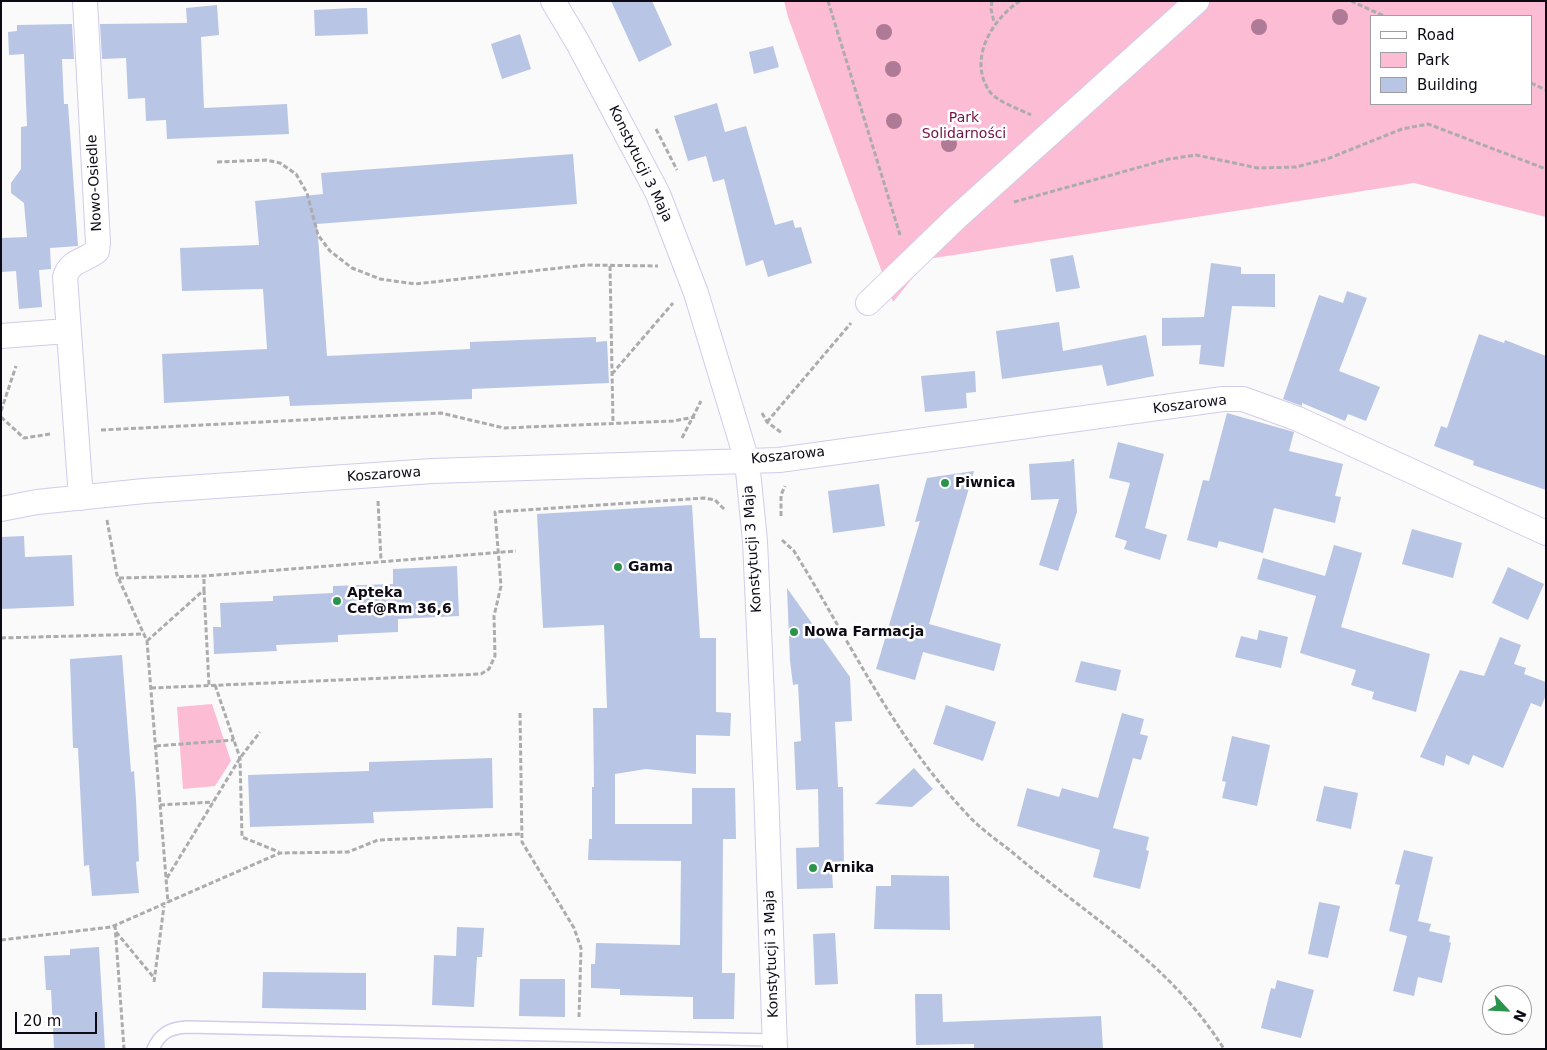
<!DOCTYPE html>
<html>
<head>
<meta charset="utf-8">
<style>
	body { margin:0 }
	#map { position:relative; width:1547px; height:1050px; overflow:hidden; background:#fafafa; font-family:"DejaVu Sans",sans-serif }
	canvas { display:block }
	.frame { position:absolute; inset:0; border:2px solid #0d0a15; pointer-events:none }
	.legend { position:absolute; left:1370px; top:15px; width:162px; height:90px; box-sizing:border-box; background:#fff; border:1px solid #9e9da1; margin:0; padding:6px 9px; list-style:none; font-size:15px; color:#0d0a15 }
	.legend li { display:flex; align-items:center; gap:10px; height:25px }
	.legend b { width:25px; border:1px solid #9e9da1 }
	.north { position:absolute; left:1482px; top:985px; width:50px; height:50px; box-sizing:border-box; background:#fff; border:1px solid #9e9da1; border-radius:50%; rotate:115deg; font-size:14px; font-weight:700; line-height:20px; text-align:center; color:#0d0a15 }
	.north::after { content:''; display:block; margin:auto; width:18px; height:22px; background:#2b944b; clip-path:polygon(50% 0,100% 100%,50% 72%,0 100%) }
	.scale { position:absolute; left:15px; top:1012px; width:82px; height:22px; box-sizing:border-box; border:2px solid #0d0a15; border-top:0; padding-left:6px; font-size:15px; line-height:18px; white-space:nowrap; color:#0d0a15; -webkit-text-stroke:4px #fff; paint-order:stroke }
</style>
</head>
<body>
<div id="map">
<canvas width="1547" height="1050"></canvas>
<div class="frame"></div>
<ul class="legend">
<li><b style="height:6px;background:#fff"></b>Road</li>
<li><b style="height:14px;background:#fcbcd3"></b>Park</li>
<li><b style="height:14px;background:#b8c5e5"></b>Building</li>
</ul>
<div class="north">N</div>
<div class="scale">20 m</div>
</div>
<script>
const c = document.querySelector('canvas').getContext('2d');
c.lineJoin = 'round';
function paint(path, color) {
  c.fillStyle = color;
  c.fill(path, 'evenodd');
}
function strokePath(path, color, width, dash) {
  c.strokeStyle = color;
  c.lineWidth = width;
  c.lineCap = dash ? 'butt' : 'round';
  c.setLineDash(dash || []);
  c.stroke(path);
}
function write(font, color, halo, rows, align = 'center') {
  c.font = font + ' "DejaVu Sans",sans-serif';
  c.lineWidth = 5;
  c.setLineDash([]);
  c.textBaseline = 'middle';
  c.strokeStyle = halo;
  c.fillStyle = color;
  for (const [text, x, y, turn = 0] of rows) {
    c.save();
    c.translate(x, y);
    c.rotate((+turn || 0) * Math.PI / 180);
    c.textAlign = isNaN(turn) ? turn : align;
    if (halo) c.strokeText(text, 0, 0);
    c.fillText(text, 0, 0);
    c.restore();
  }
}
paint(new Path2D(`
	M784,1H1546V217L1414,183L928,259L893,302L788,17ZM1371,16H1531V104H1371Z
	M212,704L231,761L215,786L183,789L177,707Z`), '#fcbcd3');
paint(new Path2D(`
	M611,1H652L672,45L639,62Z
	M217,5L219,35L201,37L204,108L287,104L289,134L167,139L166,120L146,121L145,98L128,99L126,58L102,59L100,24L187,23L186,8Z
	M353,8H367L368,34L315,36L314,10Z
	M72,24L74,59H62L64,104H68L78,246L50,248L51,269L39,270L42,307L19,309L16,271L1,272V238L27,237L24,203L11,193V183L21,169V127L27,126L24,54L9,55L8,32L17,31V25Z
	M520,34L531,69L502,79L491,44Z
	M773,46L779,67L754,74L749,52Z
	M717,103L725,132L746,126L775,225L793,220L795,228L801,227L812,263L768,277L763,260L746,266L724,179L713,182L706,156L688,161L674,116Z
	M573,154L577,204L317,224L327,356L470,349V342L596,337V342L607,341L609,383L472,389V399L290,406L289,396L164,403L162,354L267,349L263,289L182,291L180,248L259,245L255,201L323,194L321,173Z
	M1073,255L1080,288L1056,292L1050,259Z
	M1211,263L1241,267V274H1275V307L1232,306L1224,367L1199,364L1201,345L1162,346V318L1204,317Z
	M1347,291L1367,298L1339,371L1380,387L1366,421L1348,414L1345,421L1302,403V406L1283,399L1319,295L1343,303Z
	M1059,322L1063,351L1146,335L1154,376L1107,386L1102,365L1002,379L996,331Z
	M1479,334L1504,343L1505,340L1546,356V490L1473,465L1474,461L1434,446L1441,426L1447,428Z
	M975,371L976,392L966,393L967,408L925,412L921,376Z
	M1227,413L1294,432L1289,451L1343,464L1335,496L1341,497L1335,523L1274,508L1263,553L1219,541L1217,548L1187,540L1203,480L1209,481Z
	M1118,442L1164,454L1145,528L1167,535L1160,560L1124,549L1127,541L1115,537L1130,483L1109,478Z
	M1072,459H1074L1077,512L1058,571L1039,565L1059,499L1031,500L1029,464L1071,461Z
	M974,471L929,624L1001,644L994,671L923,652L915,680L876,669L920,521L915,522L927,478Z
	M879,484L885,526L833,533L828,491Z
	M692,505L700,638H716V712L731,713L730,736L696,735V774L646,769L615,774V824H692V788H735L736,839H723L722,973H735L734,1019H693V997L620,995V989L591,988V964H595L596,943L680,945L681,861L588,860L589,839H592V787H594L593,708H607L604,625L543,628L537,514Z
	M1412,529L1462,543L1453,578L1402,564Z
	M24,536L25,557L72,555L74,606L1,609V537Z
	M1334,545L1362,553L1341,627L1430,654L1416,712L1372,699L1374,692L1351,685L1356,670L1300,653L1316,596L1257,579L1263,558L1325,576Z
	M457,566L459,616L398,619V632L338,635V642L276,645L277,651L214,654L213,627H221L220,603L273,601V596L333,593V586L393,584V569Z
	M1508,567L1544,584L1528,620L1492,603Z
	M787,588L850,677L852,721L835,722L838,787H843L844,872H832L833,888L797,889L796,848L819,847L818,789L796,790L794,742L801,741L798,684L793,685L790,661Z
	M1259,630L1288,637L1281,668L1235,657L1241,636L1257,640Z
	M1500,637L1521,645L1514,664L1526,668L1524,674L1546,682V695L1541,707L1531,703L1503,768L1473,755L1469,765L1446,755L1444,766L1420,757L1460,670L1484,676Z
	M122,655L131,772L134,771L136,800L139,861L136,862L139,893L92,896L89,865L84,866L78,748H73L70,659Z
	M1081,661L1121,670L1116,691L1075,682Z
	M946,705L996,722L983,761L933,744Z
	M1122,713L1144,719L1140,734L1148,736L1141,760L1133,758L1113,828L1149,837L1146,850L1149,851L1140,889L1093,877L1100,850L1017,826L1027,788L1059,797L1062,788L1098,798Z
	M1232,736L1270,745L1257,806L1222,798L1226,782L1222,781Z
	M492,758L493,808L373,812L374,823L250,827L248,775L369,771V762Z
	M914,768L933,789L912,807L875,804Z
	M1324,786L1358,793L1351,829L1316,821Z
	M1404,850L1433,857L1418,921L1431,924L1429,931L1450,936L1449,942L1451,943L1442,983L1418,977L1414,996L1393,991L1407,936L1389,931L1400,885L1395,884Z
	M891,875L949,876L950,930L874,929L876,886H891Z
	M1319,902L1340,906L1328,958L1308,954Z
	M457,927L484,928L482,957H477L474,1007L432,1005L434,955L456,956Z
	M835,933L838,984L815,985L813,934Z
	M99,947L105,1049H54L51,990H46L44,956L70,955V949Z
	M263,972L366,973V1010L262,1008Z
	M520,979H565V1017L519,1016Z
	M1277,980L1314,990L1301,1038L1261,1028L1271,988L1275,989Z
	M915,994H942L943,1022L1101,1016L1103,1049H974V1044L916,1045Z`), '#b8c5e5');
const lane = new Path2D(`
	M153,1049C160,1033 170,1028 187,1027L774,1040`);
const street = new Path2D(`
	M553,1L578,43L658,194L696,293L747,461L755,541L766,787L775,1049
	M868,303L956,218L1197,1
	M1,336L67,331
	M81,498L65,277C70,260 85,261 97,251L98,243L85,1
	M1,509L37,502L144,491L432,471L779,460L1223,399H1243L1298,419L1546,533`);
strokePath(lane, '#d3caec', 14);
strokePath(street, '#d3caec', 26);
strokePath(new Path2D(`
	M828,1L900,235
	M992,1L991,9L994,22
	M1020,1C992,19 967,60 990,92C998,102 1019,109 1031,115
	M1351,1L1384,16
	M1531,83L1546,90
	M656,129L677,170
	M217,162L266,160L280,163L296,174L307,193L318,235L330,251L352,268L380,279L415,284L586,265L658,266
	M1014,202L1169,159L1196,155L1258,168L1296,167L1327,159L1402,129L1428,124L1546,169
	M610,266L613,423
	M612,374L673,303
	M1,411L16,366
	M762,413L767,422L782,433
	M1,417L24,438L50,434
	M767,422L851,323
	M101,430L441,413L504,428L673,421L695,417
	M682,438L701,401
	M378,501L381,560
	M781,516V495L785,486
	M107,520L117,575L147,641L168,903
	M782,540L794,551C849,640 894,737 966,813C979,828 997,840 1012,852C1089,917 1169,962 1224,1049
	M119,578L204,576L516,551
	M204,590L209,685
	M1,638L145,634
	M147,641L204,590V576
	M215,685L240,758L242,837L279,852
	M151,688L481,674L489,669L495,656L494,616L501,586L495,512L704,498L715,500L725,510
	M520,713L522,842L574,928L581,948L579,1017
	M156,746L234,740
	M160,805L213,802
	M167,878L240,758L260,732
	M115,925L124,1049
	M116,932L155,979
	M1,940L111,927L280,853L348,852L378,840L522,834
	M154,982L164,906`), '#acabae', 3, [5, 2.5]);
strokePath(lane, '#fff', 11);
strokePath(street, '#fff', 24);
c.fillStyle = '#af7a95';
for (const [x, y] of [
	[1340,17],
	[1259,27],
	[884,32],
	[893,69],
	[894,121],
	[949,144]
]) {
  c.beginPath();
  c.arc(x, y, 8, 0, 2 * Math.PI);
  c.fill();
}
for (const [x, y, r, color] of [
	[945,483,5,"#2b944b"],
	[618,567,5,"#2b944b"],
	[337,601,5,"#2b944b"],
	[794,632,5,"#2b944b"],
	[813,868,5,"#2b944b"]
]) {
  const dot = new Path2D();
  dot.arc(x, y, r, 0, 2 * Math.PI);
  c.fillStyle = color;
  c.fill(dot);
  strokePath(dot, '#fff', 2);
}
write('14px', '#721142', '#fff', [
	["Park",964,118],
	["Solidarności",964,134]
]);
write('14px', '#0d0a15', '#fff', [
	["Konstytucji 3 Maja",640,164,64],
	["Nowo-Osiedle",95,183,-93],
	["Koszarowa",1190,405,-7],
	["Koszarowa",788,456,-6],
	["Koszarowa",384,475,-4],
	["Konstytucji 3 Maja",753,549,-94],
	["Konstytucji 3 Maja",772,954,-92]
]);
write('bold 14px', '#0d0a15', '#fff', [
	["Piwnica",955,483],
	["Gama",628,567],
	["Apteka",347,593],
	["Cef@Rm 36,6",347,609],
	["Nowa Farmacja",804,632],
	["Arnika",823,868]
], 'left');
</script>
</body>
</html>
